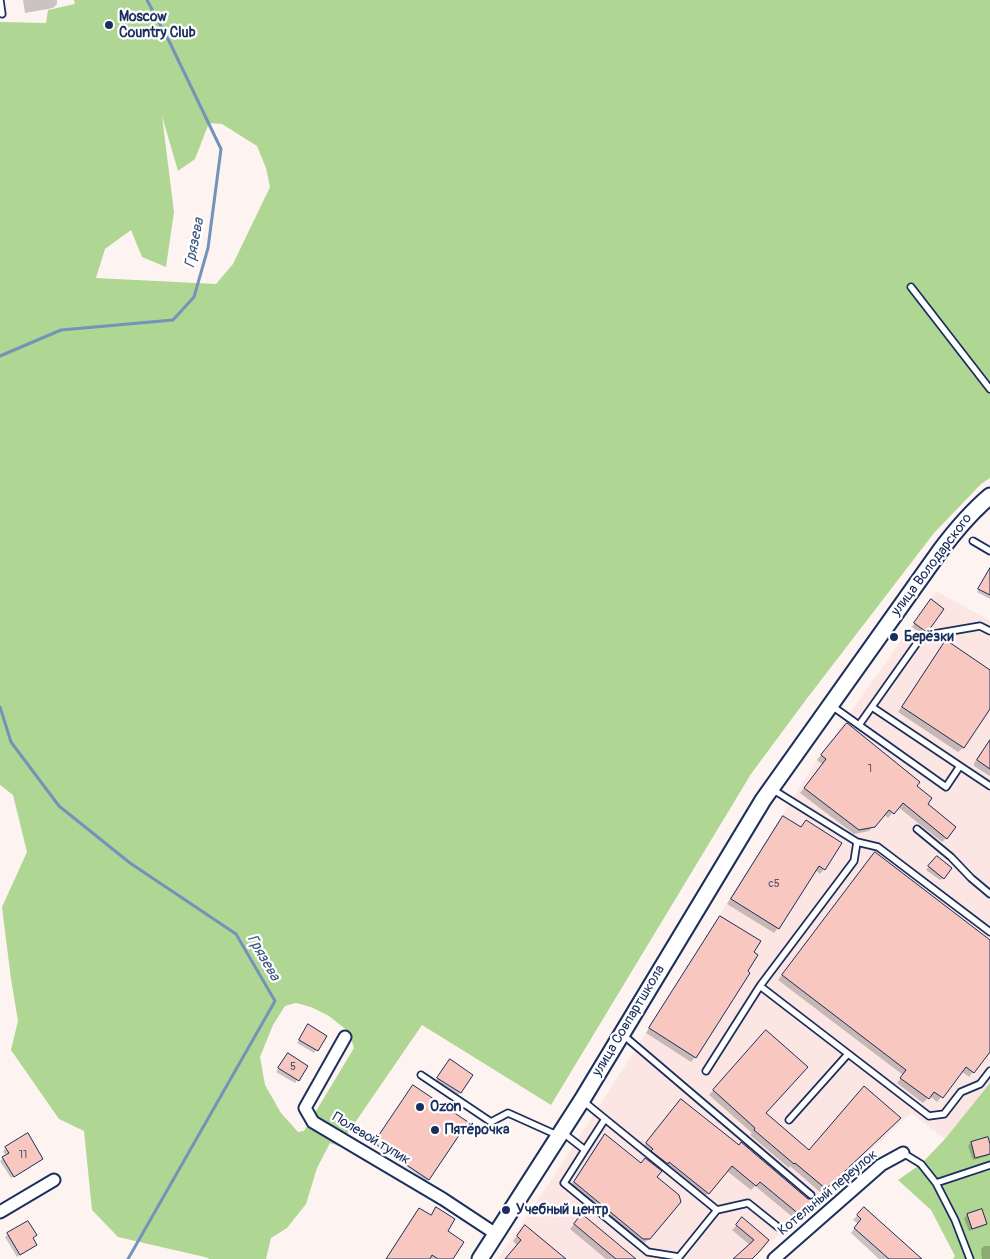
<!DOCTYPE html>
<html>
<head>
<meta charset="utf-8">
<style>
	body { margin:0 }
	canvas { display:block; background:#fdf4f2 }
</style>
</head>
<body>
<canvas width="990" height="1259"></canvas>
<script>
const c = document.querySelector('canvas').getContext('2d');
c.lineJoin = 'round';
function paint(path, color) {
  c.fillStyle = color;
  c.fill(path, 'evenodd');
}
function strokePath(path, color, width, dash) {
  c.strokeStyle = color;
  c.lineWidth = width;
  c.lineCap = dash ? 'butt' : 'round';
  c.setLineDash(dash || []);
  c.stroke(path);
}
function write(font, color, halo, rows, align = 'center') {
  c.font = font + ' Pangolin,sans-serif';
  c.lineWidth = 4.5;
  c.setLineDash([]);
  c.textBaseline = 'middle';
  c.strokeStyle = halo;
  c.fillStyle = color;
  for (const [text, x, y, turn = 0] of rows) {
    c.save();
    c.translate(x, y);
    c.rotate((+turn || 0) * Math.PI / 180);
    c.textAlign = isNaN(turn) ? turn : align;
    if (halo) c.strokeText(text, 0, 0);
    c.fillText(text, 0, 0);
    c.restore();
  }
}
paint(new Path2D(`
	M936,591L990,621V1083L945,1139L911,1113L753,1259H498L548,1185L637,1047L816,761Z`), '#fbe6e3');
paint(new Path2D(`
	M74,0H990V478L981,484L934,533L805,701L751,774L551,1105L422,1025L339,1146L330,1143L317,1168L306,1204L287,1228L271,1238L266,1259H208L209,1258L118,1237L92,1210L84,1131L59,1119L11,1050L18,1021L11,979L2,907L27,852L13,795L0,785V22L46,23L48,10L75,4ZM162,116L178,171L195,159L209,123L222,124L257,146L266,168L270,187L233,264L216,284L96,278L105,249L131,230L142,257L166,267L174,212ZM296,1003L311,1007L329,1016L349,1032L354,1048L304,1131L298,1132L281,1113L265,1085L260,1057L273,1025L285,1006Z
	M990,1083V1259H953L955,1256L931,1210L898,1180L921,1164L945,1139Z`), '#afd692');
paint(new Path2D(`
	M23,0H57V4L53,8L25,13Z
	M990,577V599L977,592L984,578Z
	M929,604L928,629L925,632L921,633L912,627Z
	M942,646L990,671V707L963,748L958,752L898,712Z
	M843,729L915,786L946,838L942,842L898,807L888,818L884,814L869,831L854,834L800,793L822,764L817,760Z
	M990,740V776L974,766V763Z
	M783,818L800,828L806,821L824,869L820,874L815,870L778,928L774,933L727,904L779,822Z
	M871,859L990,942V1050L969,1077L961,1071L937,1102L930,1096L923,1103L897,1083L903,1075L778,980Z
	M934,860L943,878L940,880L926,870Z
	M720,917L695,1057L691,1062L646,1033L716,922Z
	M306,1028L326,1036L314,1053L297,1043Z
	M762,1036L764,1114L809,1151L899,1118L821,1193L790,1166L789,1168L750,1135L752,1133L709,1095Z
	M285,1057L307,1066L295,1083L276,1072Z
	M450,1061L472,1076L460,1093L456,1097L434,1083L445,1066Z
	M413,1086L467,1123L427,1181L374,1144Z
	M677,1105L807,1200L813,1202L795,1219L755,1186L751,1190L727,1171L704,1198L642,1148Z
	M605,1136L656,1177L649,1239L644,1243H639L570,1187L600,1140Z
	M987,1139L990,1149V1154L988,1156L973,1160L968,1146L971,1143Z
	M6,1148L42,1159L11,1178L0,1161L6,1156L3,1151Z
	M864,1208L915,1259H879L851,1233L858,1224L853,1220Z
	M419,1209L446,1231L452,1259H432L430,1257L428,1259H386Z
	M981,1210L985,1223L983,1226L969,1231L964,1218L967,1215Z
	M577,1220L633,1259H606L570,1229Z
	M738,1224L768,1240L750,1259H735L750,1245L732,1230Z
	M520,1232L564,1259H506L517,1245L513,1241Z
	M8,1234L32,1238L36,1245L17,1257L5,1237Z
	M984,1246H990V1259H982L981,1249Z`), '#0003');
strokePath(new Path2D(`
	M0,356L61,330L173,320L194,297L208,248L221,149L170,43L147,0
	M0,707L11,742L59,806L130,863L236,934L275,1001L128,1259`), '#7393ba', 3);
const building = new Path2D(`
	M990,568V595L978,589Z
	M931,599L944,609L929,630L925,631L914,623Z
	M946,640L990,670V709L964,748L902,707Z
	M847,723L920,782L917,786L932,798L928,804L956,827L947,839L903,803L894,814L889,810L875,827L859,830L804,788L826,759L821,755Z
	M990,740V769L977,760Z
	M783,816L801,827L806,820L842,843L825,870L819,866L779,929L731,899Z
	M875,852L990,940V1052L974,1073L966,1067L943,1098L934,1092L929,1099L900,1078L906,1070L782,975Z
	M937,856L952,868L944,879L928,866Z
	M720,916L761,941L754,952L758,955L748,971L750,973L696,1058L649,1028Z
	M308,1024L327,1036L318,1051L299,1040Z
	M766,1030L808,1067L766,1113L809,1150L864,1086L901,1118L826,1189L795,1163L794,1164L754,1130L755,1128L713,1090Z
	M288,1053L308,1066L299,1081L278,1068Z
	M450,1059L473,1075L461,1093L437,1078Z
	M413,1085L468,1122L429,1180L374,1143Z
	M681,1099L739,1145L741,1142L808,1199H812L815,1202L800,1215L760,1182L756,1186L732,1166L709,1194L669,1162L668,1164L651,1151L653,1149L646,1143Z
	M28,1133L43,1159L14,1177L2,1157L9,1153L5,1147Z
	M605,1134L641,1163L645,1158L662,1171L657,1177L679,1195L681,1202L650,1239H643L574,1182Z
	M988,1137L990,1144V1154L975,1158L971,1142Z
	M436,1207L455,1219L448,1231L464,1242L453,1259H438L432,1255L430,1259H386L419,1208L431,1215Z
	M864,1207L922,1259H889L854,1228L861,1219L857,1215Z
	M982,1209L987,1224L972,1229L967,1214Z
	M582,1214L636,1259H616L574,1224Z
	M742,1217L769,1240L759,1252L752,1259H733L754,1240L736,1225Z
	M28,1221L37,1235L33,1238L37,1245L20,1255L7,1233Z
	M525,1225L566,1259H505L521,1240L517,1236Z`);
paint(building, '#f7c7c0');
strokePath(building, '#1b2f5e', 1);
const lane = new Path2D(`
	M0,0L2,14
	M911,287L990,389
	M973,541L990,551
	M832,706L946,787L960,766L990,786
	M872,707L960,766
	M859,725L922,636L980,626L990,631
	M772,789L857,842L878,847L990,932
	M917,829L951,857L971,878L990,894
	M760,986L929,1116L944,1114L961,1092L980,1084L990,1071
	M622,1034L811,1195
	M706,1071L760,986L854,861L857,842
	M421,1075L491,1122L508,1113L557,1135
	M789,1120L848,1054
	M562,1132L585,1150L564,1183L648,1252L679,1257L717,1210L583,1101
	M585,1150L605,1119
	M903,1153L921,1164L936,1183L955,1220L970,1259
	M936,1183L990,1165
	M717,1210L748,1203L778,1227`);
const street = new Path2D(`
	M345,1037L305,1108L313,1122L443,1199L496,1234
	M0,1212L54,1180
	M774,1259L881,1165L903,1153`);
const secondary = new Path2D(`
	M480,1259L582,1100L763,800L940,551C955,531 971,512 990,496`);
strokePath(lane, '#1b2f5e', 9);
strokePath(street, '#1b2f5e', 15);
strokePath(secondary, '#1b2f5e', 19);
strokePath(lane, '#fff', 5.5);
strokePath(street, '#fff', 11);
strokePath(secondary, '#fff', 15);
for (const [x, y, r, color] of [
	[109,25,5,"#1b2f5e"],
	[894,637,5,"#1b2f5e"],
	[420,1107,5,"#1b2f5e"],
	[435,1130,5,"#1b2f5e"],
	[506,1210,5,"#1b2f5e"]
]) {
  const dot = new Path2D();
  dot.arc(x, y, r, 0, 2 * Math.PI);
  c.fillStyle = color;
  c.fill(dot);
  strokePath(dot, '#fff', 2);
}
write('11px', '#525576', null, [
	["1",870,769],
	["с5",774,884],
	["5",293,1067],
	["11",23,1155]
]);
write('bold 14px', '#1b2f5e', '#fff', [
	["Moscow",119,17],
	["Country Club",119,33],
	["Берёзки",904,637],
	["Ozon",430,1107],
	["Пятёрочка",445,1130],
	["Учебный центр",516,1210]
], 'left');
write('14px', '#1b2f5e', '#fff', [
	["улица Володарского",932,565,-53],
	["улица Совпартшкола",629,1021,-59],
	["Полевой тупик",371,1139,31],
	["Котельный переулок",828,1193,-40]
]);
write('italic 15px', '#405984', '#fff', [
	["Грязева",195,243,-79],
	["Грязева",263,958,60]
]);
</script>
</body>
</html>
